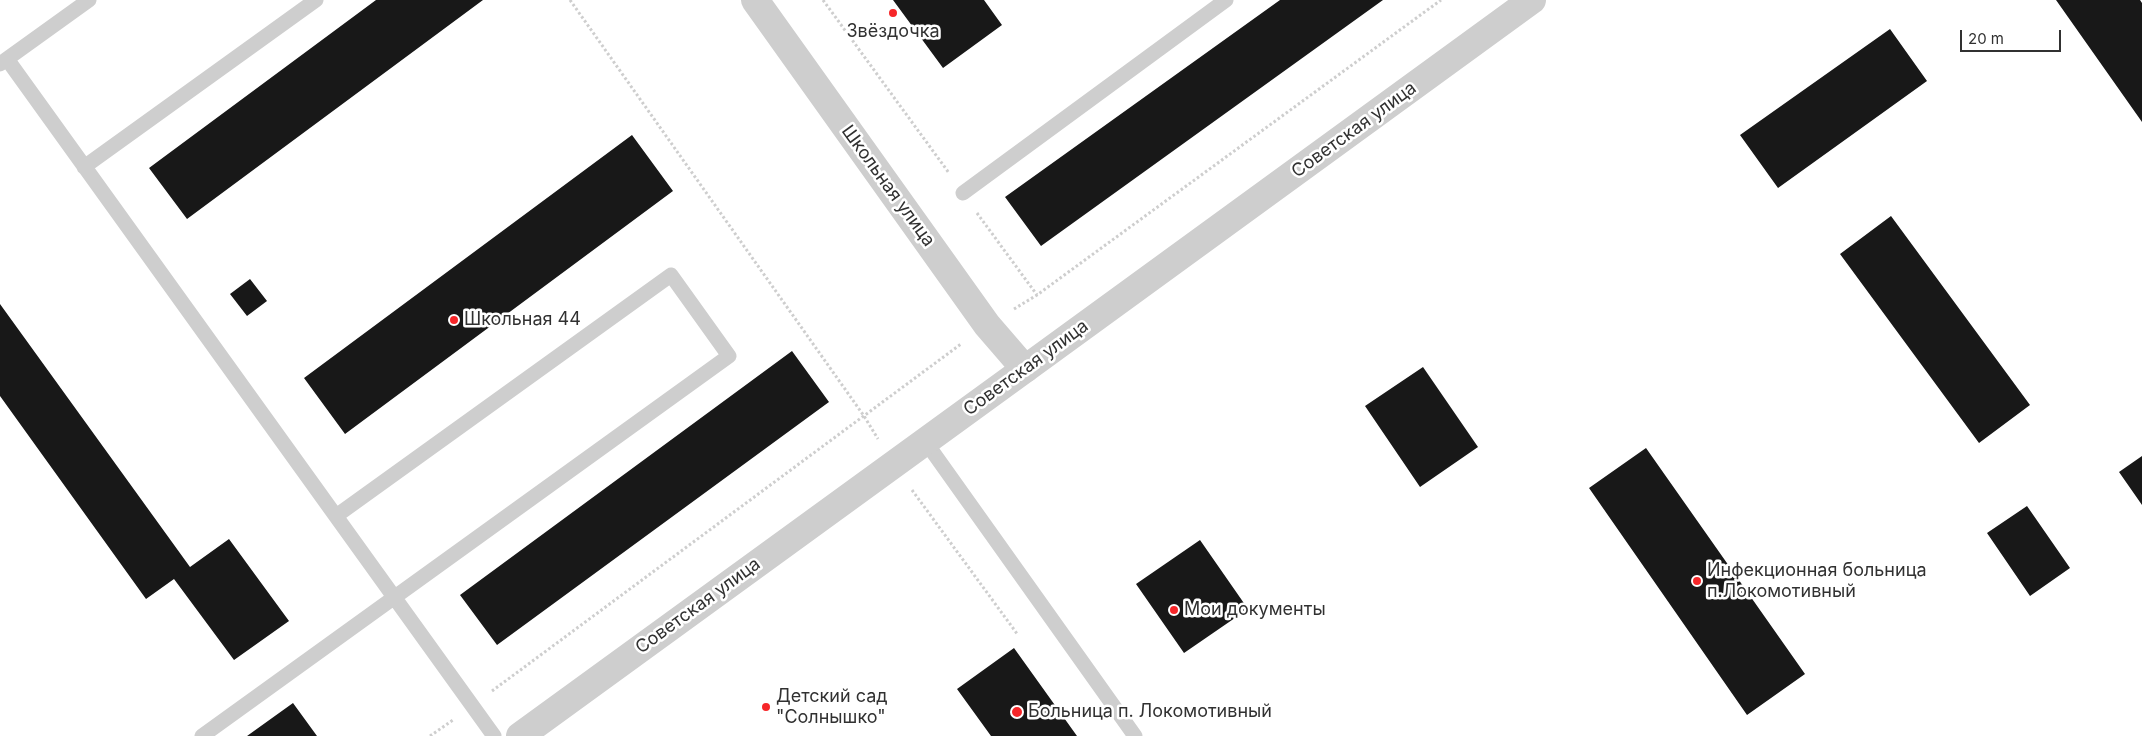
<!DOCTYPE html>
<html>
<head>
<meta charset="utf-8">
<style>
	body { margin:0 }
	#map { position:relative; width:2142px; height:736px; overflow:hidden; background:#fff; font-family:Inter,sans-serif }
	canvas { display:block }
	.scale { position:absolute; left:1960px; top:30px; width:101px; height:22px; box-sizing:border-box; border:2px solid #313131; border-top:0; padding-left:6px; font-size:15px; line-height:18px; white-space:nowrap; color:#313131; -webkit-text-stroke:4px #fff; paint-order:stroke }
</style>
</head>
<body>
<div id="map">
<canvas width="2142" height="736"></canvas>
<div class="scale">20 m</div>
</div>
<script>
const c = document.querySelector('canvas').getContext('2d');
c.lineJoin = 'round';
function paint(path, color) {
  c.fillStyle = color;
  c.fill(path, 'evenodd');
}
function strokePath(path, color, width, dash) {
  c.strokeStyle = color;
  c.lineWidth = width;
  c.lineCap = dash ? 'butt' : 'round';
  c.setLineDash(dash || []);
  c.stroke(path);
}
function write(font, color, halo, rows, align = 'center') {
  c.font = font + ' Inter,sans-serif';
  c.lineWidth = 5;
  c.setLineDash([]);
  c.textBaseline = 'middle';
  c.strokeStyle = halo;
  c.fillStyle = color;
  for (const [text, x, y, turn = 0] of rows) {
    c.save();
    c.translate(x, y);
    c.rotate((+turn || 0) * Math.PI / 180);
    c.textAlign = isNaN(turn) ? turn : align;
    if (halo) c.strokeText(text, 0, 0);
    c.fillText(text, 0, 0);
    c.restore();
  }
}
paint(new Path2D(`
	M376,0H483L187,219L149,168Z
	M893,0H984L1002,25L943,68Z
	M1280,0H1383L1041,246L1005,197Z
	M2056,0H2140L2142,3V122Z
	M1890,29L1927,81L1778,188L1740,135Z
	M632,135L673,191L345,434L304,378Z
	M1891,216L2030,405L1979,443L1840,254Z
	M250,279L267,301L247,316L230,294Z
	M0,304L190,567L229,539L289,621L234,660L174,579L146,599L0,396Z
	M792,351L829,402L497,645L460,595Z
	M1423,367L1478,447L1420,487L1365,406Z
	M1646,448L1805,674L1747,715L1589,488Z
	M2142,456V505L2119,472Z
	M2027,506L2070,568L2030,596L1987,533Z
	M1200,540L1248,609L1184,653L1136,584Z
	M1014,648L1077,736H991L957,689Z
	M293,703L317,736H247Z`), '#181818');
strokePath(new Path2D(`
	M570,0L864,416L878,439
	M823,0L949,173
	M977,213L1037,295
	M1014,309L1037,295L1441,0
	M912,490L1018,635
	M492,691L961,344
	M430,736L453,720`), '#cecece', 3, [2.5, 2.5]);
strokePath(new Path2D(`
	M7,59L494,736
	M0,64L89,0
	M84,167L316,0
	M963,193L1226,0
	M925,441L1135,736
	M202,736L729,356L671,275L336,516`), '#cecece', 15);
strokePath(new Path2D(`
	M520,736L1025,369`), '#cecece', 28);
strokePath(new Path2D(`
	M755,0L987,325L1025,369L1532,0`), '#cecece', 28);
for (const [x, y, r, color] of [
	[893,13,5,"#f62629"],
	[454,320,5,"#f62629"],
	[1697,581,5,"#f62629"],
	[1174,610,5,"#f62629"],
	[766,707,5,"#f62629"],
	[1017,712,6,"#f62629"]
]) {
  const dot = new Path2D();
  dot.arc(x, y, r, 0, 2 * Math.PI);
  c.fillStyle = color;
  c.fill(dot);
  strokePath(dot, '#fff', 2);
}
write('18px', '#313131', '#fff', [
	["Звёздочка",893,32,"center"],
	["Школьная 44",464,320],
	["Инфекционная больница",1707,571],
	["п.Локомотивный",1707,592],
	["Мои документы",1184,610],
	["Детский сад",776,697],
	["\"Солнышко\"",776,718],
	["Больница п. Локомотивный",1028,712]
], 'left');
write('18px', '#313131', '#fff', [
	["Советская улица",1354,130,-36],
	["Школьная улица",888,186,54],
	["Советская улица",1026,368,-36],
	["Советская улица",698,606,-36]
]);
</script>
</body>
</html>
